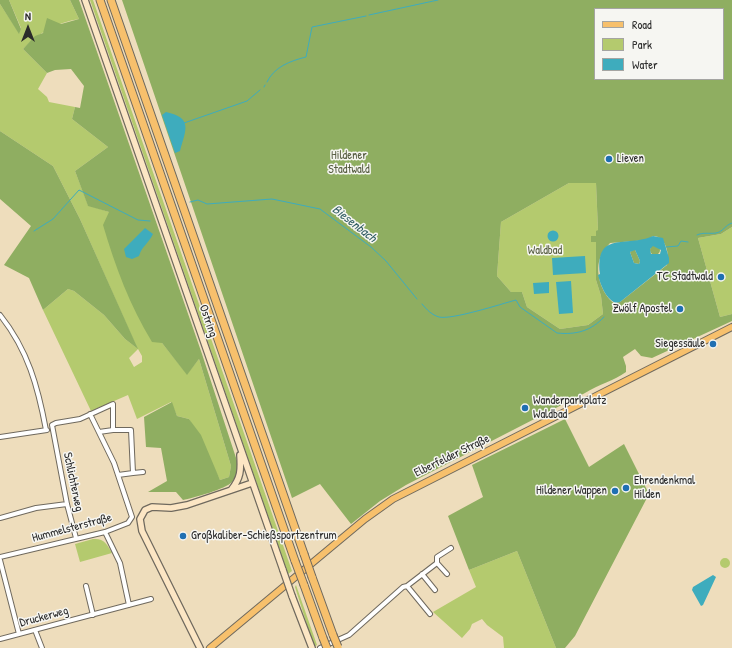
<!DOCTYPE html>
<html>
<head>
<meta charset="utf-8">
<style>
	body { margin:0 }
	#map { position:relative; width:732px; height:648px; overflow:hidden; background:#eeddbc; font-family:"Patrick Hand",sans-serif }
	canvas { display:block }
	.legend { position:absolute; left:594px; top:8px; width:130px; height:72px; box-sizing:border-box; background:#f6f6f2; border:1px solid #a5a5a2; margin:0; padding:5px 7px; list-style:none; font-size:12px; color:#2b2b2b }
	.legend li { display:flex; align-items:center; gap:8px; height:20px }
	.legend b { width:20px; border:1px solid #a5a5a2 }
	.north { position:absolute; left:8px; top:8px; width:40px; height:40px; -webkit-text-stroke:3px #f6f6f2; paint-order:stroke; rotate:0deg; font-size:11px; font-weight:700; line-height:16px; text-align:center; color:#2b2b2b }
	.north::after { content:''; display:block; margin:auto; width:14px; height:18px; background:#2b2b2b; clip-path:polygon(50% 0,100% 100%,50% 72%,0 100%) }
</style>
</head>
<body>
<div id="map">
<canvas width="732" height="648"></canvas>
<ul class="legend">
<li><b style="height:5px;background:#f7c06c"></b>Road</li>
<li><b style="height:11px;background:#b4ca6e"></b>Park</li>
<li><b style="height:11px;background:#3eacbd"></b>Water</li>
</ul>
<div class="north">N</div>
</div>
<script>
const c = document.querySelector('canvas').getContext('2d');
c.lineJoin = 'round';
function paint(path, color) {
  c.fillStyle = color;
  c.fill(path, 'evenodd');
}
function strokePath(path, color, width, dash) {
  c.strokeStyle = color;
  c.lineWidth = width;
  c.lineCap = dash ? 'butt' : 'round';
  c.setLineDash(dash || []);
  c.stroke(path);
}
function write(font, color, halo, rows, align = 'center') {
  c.font = font + ' "Patrick Hand",sans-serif';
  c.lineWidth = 3;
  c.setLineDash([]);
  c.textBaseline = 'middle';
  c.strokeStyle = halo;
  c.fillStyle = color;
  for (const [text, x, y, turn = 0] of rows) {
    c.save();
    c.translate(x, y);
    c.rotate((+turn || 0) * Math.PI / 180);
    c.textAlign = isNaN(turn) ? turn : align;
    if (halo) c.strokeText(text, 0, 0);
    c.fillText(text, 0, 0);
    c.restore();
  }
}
paint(new Path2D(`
	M9,0H70L79,19C58,22 38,33 23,49L47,73L38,89L47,97L49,102L75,107L72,119L108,147L75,171L88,205L109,212L162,343L187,374L199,359L231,466L229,477L220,480L189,419L177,416L171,402L137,419L128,395L91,411L43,310L68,289L74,291L104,315L125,339L137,348L80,219L53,166L0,131V4L19,33L21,28ZM138,349L142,356V362L134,367L129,358Z
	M90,0H93L292,571L288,574Z
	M569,183H596L598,230L596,236L591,237V242H596V280L601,296L603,314L588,325L560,329L527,307L522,292H511L497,276L501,222Z
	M732,227V314L720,317L698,238L721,234Z
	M93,539C104,538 107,544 112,553L80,562L75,544Z
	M517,551L556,648H504L503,637L487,625L482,619L472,624L470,629L462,638L433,612L476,587L469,570Z
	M720 563a5 5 0 1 1 10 0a5 5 0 1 1-10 0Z
	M296,585L317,645L314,647L295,587Z`), '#b4ca6e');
paint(new Path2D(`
	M0,0H9L21,29L19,34L0,4Z
	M70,0H79L202,354L238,464C237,471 237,476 232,482C226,489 193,498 183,500L176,492H148L167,481L161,448L146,447L144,417L172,402L177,416L189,419L201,435L220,480L229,477L231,466L199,359L187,375L162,343L152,342C130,306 115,266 103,225L109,212L88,206L75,171L108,147L72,119L75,107L80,108L84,86L71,69L55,70L47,73L23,49L35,36L43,33L47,18L61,24L79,19Z
	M122,0H732V227L721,234L698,238L720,317L732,314V321L652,358L641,356L635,349L623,357L626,366V372C614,381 599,384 585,393L406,485L380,501L351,524L320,484L292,498ZM595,9H723V79H595ZM569,183H596L598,230L596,231V236H591V242H596V280L601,296L603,314L588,325L560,329L527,307L522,292H511L497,276L501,222ZM653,236C666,236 670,255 667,265L620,302L614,303C601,294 594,270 601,256C602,251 607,247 610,243L647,240Z
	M0,131L53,166L80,219L138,349L125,339L104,315L74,291L68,289L43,310L29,278L4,265L31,226L0,199Z
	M650 250a5 5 0 1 1 10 0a5 5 0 1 1-10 0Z
	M633,250H635L640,261L639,264L634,263L630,252Z
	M565,419L589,467L624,444L649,494L575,636L565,648H556L517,551L469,570L448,516L483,497L472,465Z`), '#8fae61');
paint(new Path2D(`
	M166,112C193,118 186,129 180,151L175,153L162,115Z
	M145,228L153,234C149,243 142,246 139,256L132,259L126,257L124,249Z
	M547.5 236a5.5 5.5 0 1 1 11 0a5.5 5.5 0 1 1-11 0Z
	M653,236L663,238L669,258V263L620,302L615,303C605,297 601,286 598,275L600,274C595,230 626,248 653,236ZM653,246L661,250L660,254H651L650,249ZM635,250L640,261L639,264L634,263L630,252Z
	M585,256L586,273L553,275L552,258Z
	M571,281L573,313L559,314L556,282Z
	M549,282V293L534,294L533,283Z
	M713,575L716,577L703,605L701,606L692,590L693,587Z`), '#3eacbd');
strokePath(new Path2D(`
	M369,15L438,0
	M267,82C274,67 290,61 306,57L312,27L366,16
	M264,87L265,85
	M184,123L247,101L260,90
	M190,202L198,200L207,204L272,199L320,209L371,247L386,261L417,299
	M34,231L53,219L79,190L138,220L150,221
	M697,235C703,232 709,234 716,233C723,232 725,225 732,223
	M666,247L678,246L681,241L688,242
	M422,304C427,310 432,315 439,317C452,320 501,304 516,300L520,307L557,333C576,335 591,331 604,317`), '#3eacbd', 1);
const minor = new Path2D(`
	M0,315C28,350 38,387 46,430
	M99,432L113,430H131L133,473L118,475
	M0,437L47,430
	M133,473L143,472
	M0,518L36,508L67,504
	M105,532L120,563L129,605
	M76,538L67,504L52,425L56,423L80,419L113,404V430
	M0,557L105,532L128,523L132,517L114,463L90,414
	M0,560L19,634
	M437,563V557L451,548
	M422,574L435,590
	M86,586L93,615
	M407,586L430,614
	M35,630L42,648
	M0,639L151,599
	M320,648L349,635L403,587L407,586L437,563L447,574`);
const secondary = new Path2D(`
	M85,0L283,570
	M231,490C241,478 241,470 240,455
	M292,596L312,648
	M200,648L142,531L140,519L145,510L152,507L171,508L187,505L252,483`);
const primary = new Path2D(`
	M210,648L365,519L393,499L732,327`);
const motorway = new Path2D(`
	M100,0L295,561
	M111,0L304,554
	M312,577L333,635
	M304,585L323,638`);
strokePath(minor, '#6f695e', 6);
strokePath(secondary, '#6f695e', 8);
strokePath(primary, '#6f695e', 8);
strokePath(motorway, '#6f695e', 9);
strokePath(minor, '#fff', 4);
strokePath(secondary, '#fce6c4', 5.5);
strokePath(primary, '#f7c06c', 6);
strokePath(motorway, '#f7c06c', 7);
const secondaryBridge = new Path2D(`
	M283,570L292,596`);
const motorwayBridge = new Path2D(`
	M304,554L312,577
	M295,561L304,585
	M333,635L338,647
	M323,638L327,648`);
strokePath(secondaryBridge, '#6f695e', 8, []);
strokePath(motorwayBridge, '#6f695e', 9, []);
strokePath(secondaryBridge, '#fce6c4', 5.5);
strokePath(motorwayBridge, '#f7c06c', 7);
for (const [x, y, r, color] of [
	[609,159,4,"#1f6fb2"],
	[721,277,4,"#1f6fb2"],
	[680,309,4,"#1f6fb2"],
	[713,344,4,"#1f6fb2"],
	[525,408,4,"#1f6fb2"],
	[626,488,4,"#1f6fb2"],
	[615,491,4,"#1f6fb2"],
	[183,536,4,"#1f6fb2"]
]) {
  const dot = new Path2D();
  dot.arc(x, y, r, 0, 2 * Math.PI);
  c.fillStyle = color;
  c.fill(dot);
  strokePath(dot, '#f6f6f2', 1.5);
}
write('12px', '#545b3f', '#f6f6f2', [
	["Hildener",349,156],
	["Stadtwald",349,170],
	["Waldbad",545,251]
]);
write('12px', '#2b2b2b', '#f6f6f2', [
	["Lieven",617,159],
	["TC Stadtwald",713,277,"right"],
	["Zwölf Apostel",672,309,"right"],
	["Siegessäule",705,344,"right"],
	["Wanderparkplatz",533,401],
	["Waldbad",533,415],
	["Ehrendenkmal",634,481],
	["Hilden",634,495],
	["Hildener Wappen",607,491,"right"],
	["Großkaliber-Schießsportzentrum",191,536]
], 'left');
write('12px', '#2b2b2b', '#f6f6f2', [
	["Ostring",208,321,71],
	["Elberfelder Straße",452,456,-26],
	["Schlichterweg",73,482,78],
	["Hummelsterstraße",72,528,-15],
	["Druckerweg",44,617,-15]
]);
write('italic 13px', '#335f65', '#f6f6f2', [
	["Biesenbach",354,224,38]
]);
</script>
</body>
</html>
